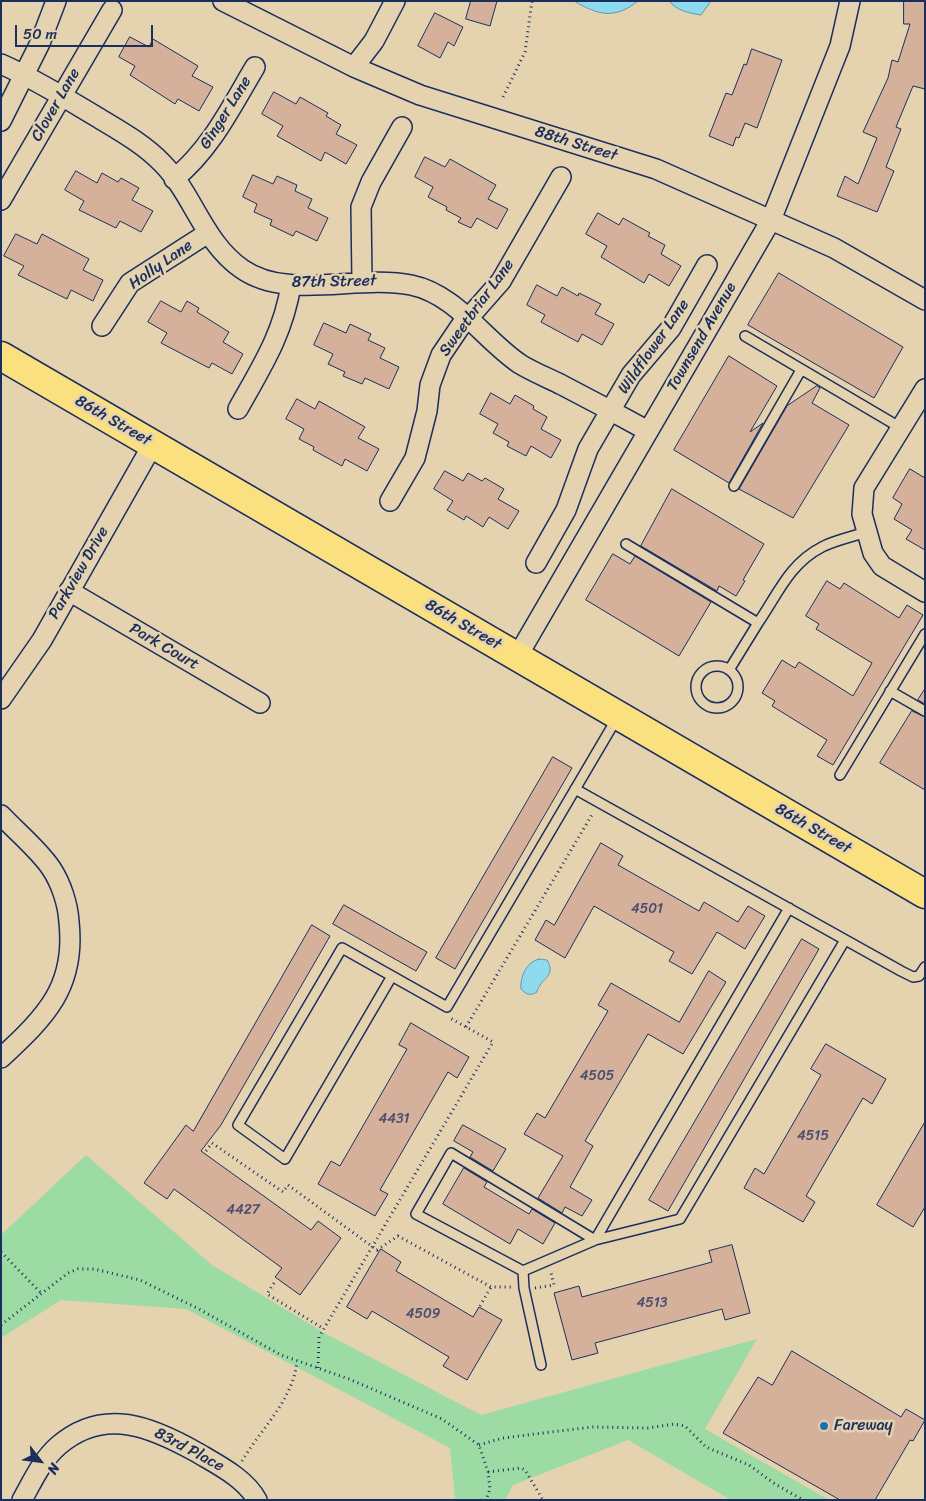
<!DOCTYPE html>
<html>
<head>
<meta charset="utf-8">
<style>
	body { margin:0 }
	#map { position:relative; width:926px; height:1501px; overflow:hidden; background:#e5d3b0; font-family:Sriracha,sans-serif }
	canvas { display:block }
	.frame { position:absolute; inset:0; border:2px solid #1b2f5e; pointer-events:none }
	.north { position:absolute; left:15px; top:1436px; width:50px; height:50px; -webkit-text-stroke:4px #e5d3b0; paint-order:stroke; rotate:120deg; font-size:14px; font-weight:700; line-height:20px; text-align:center; color:#1b2f5e }
	.north::after { content:''; display:block; margin:auto; width:18px; height:22px; background:#1b2f5e; clip-path:polygon(50% 0,100% 100%,50% 72%,0 100%) }
	.scale { position:absolute; left:15px; top:25px; width:138px; height:22px; box-sizing:border-box; border:2px solid #1b2f5e; border-top:0; padding-left:6px; font-size:15px; line-height:18px; white-space:nowrap; color:#1b2f5e; -webkit-text-stroke:4px #e5d3b0; paint-order:stroke }
</style>
</head>
<body>
<div id="map">
<canvas width="926" height="1501"></canvas>
<div class="frame"></div>
<div class="north">N</div>
<div class="scale">50 m</div>
</div>
<script>
const c = document.querySelector('canvas').getContext('2d');
c.lineJoin = 'round';
function paint(path, color) {
  c.fillStyle = color;
  c.fill(path, 'evenodd');
}
function strokePath(path, color, width, dash) {
  c.strokeStyle = color;
  c.lineWidth = width;
  c.lineCap = dash ? 'butt' : 'round';
  c.setLineDash(dash || []);
  c.stroke(path);
}
function write(font, color, halo, rows, align = 'center') {
  c.font = font + ' Sriracha,sans-serif';
  c.lineWidth = 5;
  c.setLineDash([]);
  c.textBaseline = 'middle';
  c.strokeStyle = halo;
  c.fillStyle = color;
  for (const [text, x, y, turn = 0] of rows) {
    c.save();
    c.translate(x, y);
    c.rotate((+turn || 0) * Math.PI / 180);
    c.textAlign = isNaN(turn) ? turn : align;
    if (halo) c.strokeText(text, 0, 0);
    c.fillText(text, 0, 0);
    c.restore();
  }
}
paint(new Path2D(`
	M86,1155L212,1265L328,1335L481,1415L757,1339L705,1429L829,1500H731L628,1440L513,1485L505,1500H453L455,1497L450,1448L186,1309L61,1300L1,1338V1235Z`), '#9cdba3');
const water = new Path2D(`
	M574,1H638C614,20 598,15 574,1Z
	M669,1H711L701,15C689,13 677,11 669,1Z
	M539,959L547,960C557,977 540,978 537,992C530,996 527,995 521,989C520,977 526,962 539,959Z`);
paint(water, '#8fdbee');
strokePath(water, '#6196b4', 1);
const building = new Path2D(`
	M471,1H497L490,26L466,19Z
	M904,1H925V89L913,86L896,127L901,129L886,167L894,171L877,212L837,196L845,176L858,184L877,138L863,132L888,78L892,60L898,62L910,24H904Z
	M435,13L463,27L454,46L448,42L440,58L418,46Z
	M130,37L149,47L153,39L198,66L192,76L213,87L199,111L178,99L175,104L130,75L135,66L119,57Z
	M752,49L782,60L757,128L745,123L739,138L736,137L733,146L709,136L726,93L732,95L744,64L746,65Z
	M274,92L296,104L300,97L328,113L326,116L341,125L336,134L357,145L346,164L325,152L321,161L277,136L283,126L262,114Z
	M425,157L445,167L450,159L496,185L488,199L508,209L497,229L477,218L471,228L458,222L461,218L446,210L447,207L428,197L433,187L415,177Z
	M76,171L97,183L102,173L118,182L121,178L139,188L132,200L153,211L141,232L120,221L116,228L79,210L84,201L65,190Z
	M253,175L273,184L277,176L297,185L295,191L312,199L308,208L328,218L317,241L296,231L293,236L270,225L272,220L254,212L257,204L243,197Z
	M598,213L619,225L623,218L650,233L648,236L665,245L661,254L681,266L669,286L649,274L644,283L601,257L607,246L586,234Z
	M16,234L37,244L42,234L89,259L83,270L103,280L93,301L71,290L67,299L18,275L24,266L4,256Z
	M779,273L903,347L874,398L748,325Z
	M537,285L557,296L562,287L578,296L579,293L601,304L595,314L614,324L602,345L582,334L578,342L541,322L545,315L527,305Z
	M161,301L181,312L187,301L199,308L197,312L229,332L223,342L243,354L232,374L212,363L209,368L161,343L167,333L148,322Z
	M324,323L346,333L350,324L371,334L368,340L385,348L380,358L399,367L389,389L365,378L362,384L343,376L345,372L328,364L333,354L314,345Z
	M729,356L777,386L750,432L763,423L729,483L674,450Z
	M817,386L820,388L812,403L849,425L793,518L739,489L787,406Z
	M491,393L510,404L515,395L534,406L533,409L547,417L541,429L561,440L551,458L531,446L526,456L507,446L509,442L493,433L498,424L480,414Z
	M297,399L315,409L319,401L365,427L358,438L379,449L367,471L345,459L342,466L313,450L314,447L299,439L304,429L286,419Z
	M910,469L925,478V550L906,539L912,530L894,519L902,504L893,498Z
	M445,471L463,481L468,473L482,481L485,478L504,489L498,499L519,511L508,529L489,517L483,527L466,516L464,520L447,510L453,501L434,489Z
	M672,489L764,544L743,580L745,581L736,596L719,586L717,591L641,546Z
	M613,554L630,564L635,556L711,602L679,656L586,600Z
	M827,581L840,589L844,583L899,618L907,605L923,615L833,765L817,756L827,740L772,706L775,701L762,693L782,660L795,668L799,662L853,696L872,663L816,629L819,624L806,616Z
	M925,689V704L918,700Z
	M912,711L925,717V790L880,763Z
	M553,757L572,768L455,969L436,958Z
	M601,843L623,856L618,865L699,911L704,902L738,922L748,906L765,916L745,949L717,932L692,974L669,961L674,952L594,906L565,958L535,940L546,920L554,925Z
	M344,905L427,952L416,971L333,924Z
	M312,925L330,936L221,1125L201,1151L311,1230L318,1221L341,1238L300,1295L275,1277L282,1268L174,1189L167,1199L144,1183L186,1125L193,1131Z
	M802,939L819,949L668,1211L649,1200Z
	M709,971L726,982L683,1054L648,1034L585,1141L593,1146L570,1187L592,1200L582,1216L565,1207L562,1213L538,1198L563,1156L524,1134L537,1113L545,1118L608,1011L598,1005L611,983L679,1022Z
	M411,1023L469,1057L457,1078L448,1072L380,1190L388,1194L375,1216L318,1184L331,1161L340,1166L407,1049L399,1045Z
	M826,1044L886,1079L872,1104L863,1098L806,1196L815,1202L803,1222L744,1188L755,1168L764,1174L821,1075L811,1069Z
	M925,1122V1207L913,1227L877,1205Z
	M463,1125L506,1149L493,1171L470,1157L473,1152L454,1141Z
	M464,1168L487,1182L484,1187L529,1214L532,1209L555,1223L543,1244L518,1229L510,1244L443,1204Z
	M732,1245L750,1313L725,1320L722,1309L595,1343L598,1353L572,1360L554,1293L579,1286L582,1297L712,1262L709,1251Z
	M381,1249L401,1262L396,1271L473,1317L479,1307L502,1320L467,1380L443,1366L449,1357L372,1311L367,1319L347,1307Z
	M792,1351L901,1417L906,1409L925,1420L913,1441L910,1440L875,1500H840L723,1433L758,1377L772,1385Z`);
paint(building, '#d5b09b');
strokePath(building, '#1b2f5e', 1);
const service = new Path2D(`
	M745,336L901,428
	M734,486L801,370
	M626,544L758,623C778,594 789,564 822,547C835,540 852,537 866,532
	M696 687a21 21 0 1 1 42 0a21 21 0 1 1-42 0Z
	M729,670L758,623
	M890,691L925,711
	M840,775L925,634
	M575,789L901,971L913,977L919,976L925,967
	M392,976L285,1159L238,1125L342,948L447,1007L617,718
	M595,1240L451,1153L416,1214L523,1271L595,1240L680,1219L845,940
	M595,1240L789,908
	M523,1271L524,1288L541,1365`);
const minor = new Path2D(`
	M223,1L354,67L420,95L656,169L834,248L925,300
	M1,64C35,79 65,98 97,117C120,131 144,144 163,164C194,196 204,243 242,269C288,301 358,274 411,285C456,294 484,340 520,364C533,372 548,378 562,385C591,400 619,415 648,431
	M354,67L374,41L395,1
	M1,121L40,43L56,1
	M174,179C211,149 231,107 255,67
	M1,200L112,10
	M362,281L361,207L371,182L402,127
	M102,326L130,283L208,233
	M925,389L864,488L862,514L873,553L882,566L925,592
	M238,409C262,366 283,334 291,285
	M390,501L415,458L427,411L430,385L441,355L466,318L472,314L501,281L561,177
	M536,563L566,510L588,449L631,375L671,328L707,265
	M69,591L260,703
	M517,657L771,220L840,46L850,1
	M1,699L42,640L153,444
	M1,815C17,832 38,849 51,868C61,883 68,904 69,922C76,987 46,1016 1,1058
	M22,1500C32,1482 42,1460 58,1446C104,1406 152,1427 198,1453C218,1465 245,1478 257,1500`);
const primary = new Path2D(`
	M1,356L925,894`);
strokePath(service, '#1b2f5e', 12);
strokePath(minor, '#1b2f5e', 22);
strokePath(primary, '#1b2f5e', 31);
strokePath(new Path2D(`
	M503,97L525,52L532,1
	M466,1027L593,813
	M206,1151L212,1143L283,1192L288,1185L377,1250L398,1236L491,1287H512
	M1,1252L41,1293
	M274,1283L267,1294L324,1329
	M535,1288L554,1285L551,1273
	M480,1306L491,1287
	M1,1325L68,1273L78,1269H94L140,1280L199,1309L281,1355L349,1379L442,1419L479,1445L488,1472L490,1489L486,1500
	M318,1368L319,1337L493,1042L450,1018
	M479,1445L503,1438L592,1427L648,1428L674,1424L685,1426L706,1447L749,1465L775,1484L803,1500
	M242,1461C260,1430 293,1400 297,1362
	M488,1472L521,1468L525,1470L543,1500`), '#1b2f5e', 3, [1, 4]);
strokePath(service, '#e5d3b0', 9);
strokePath(minor, '#e5d3b0', 19);
strokePath(primary, '#fbe080', 28);
for (const [x, y, r, color] of [
	[824,1426,5,"#1f6fb2"]
]) {
  const dot = new Path2D();
  dot.arc(x, y, r, 0, 2 * Math.PI);
  c.fillStyle = color;
  c.fill(dot);
  strokePath(dot, '#e5d3b0', 2);
}
write('14px', '#4a4f6d', null, [
	["4501",647,909],
	["4505",597,1076],
	["4431",394,1119],
	["4515",813,1136],
	["4427",243,1210],
	["4513",652,1303],
	["4509",423,1314]
]);
write('16px', '#1b2f5e', '#e5d3b0', [
	["Clover Lane",56,105,-60],
	["Ginger Lane",226,113,-58],
	["88th Street",576,144,17],
	["Holly Lane",161,265,-35],
	["87th Street",334,282,-1],
	["Sweetbriar Lane",477,308,-54],
	["Townsend Avenue",702,337,-60],
	["Wildflower Lane",654,347,-55],
	["86th Street",113,421,30],
	["Parkview Drive",79,573,-60],
	["86th Street",463,625,30],
	["Park Court",164,647,30],
	["86th Street",813,829,30],
	["83rd Place",189,1450,28]
]);
write('16px', '#1b2f5e', '#e5d3b0', [
	["Fareway",834,1426]
], 'left');
</script>
</body>
</html>
